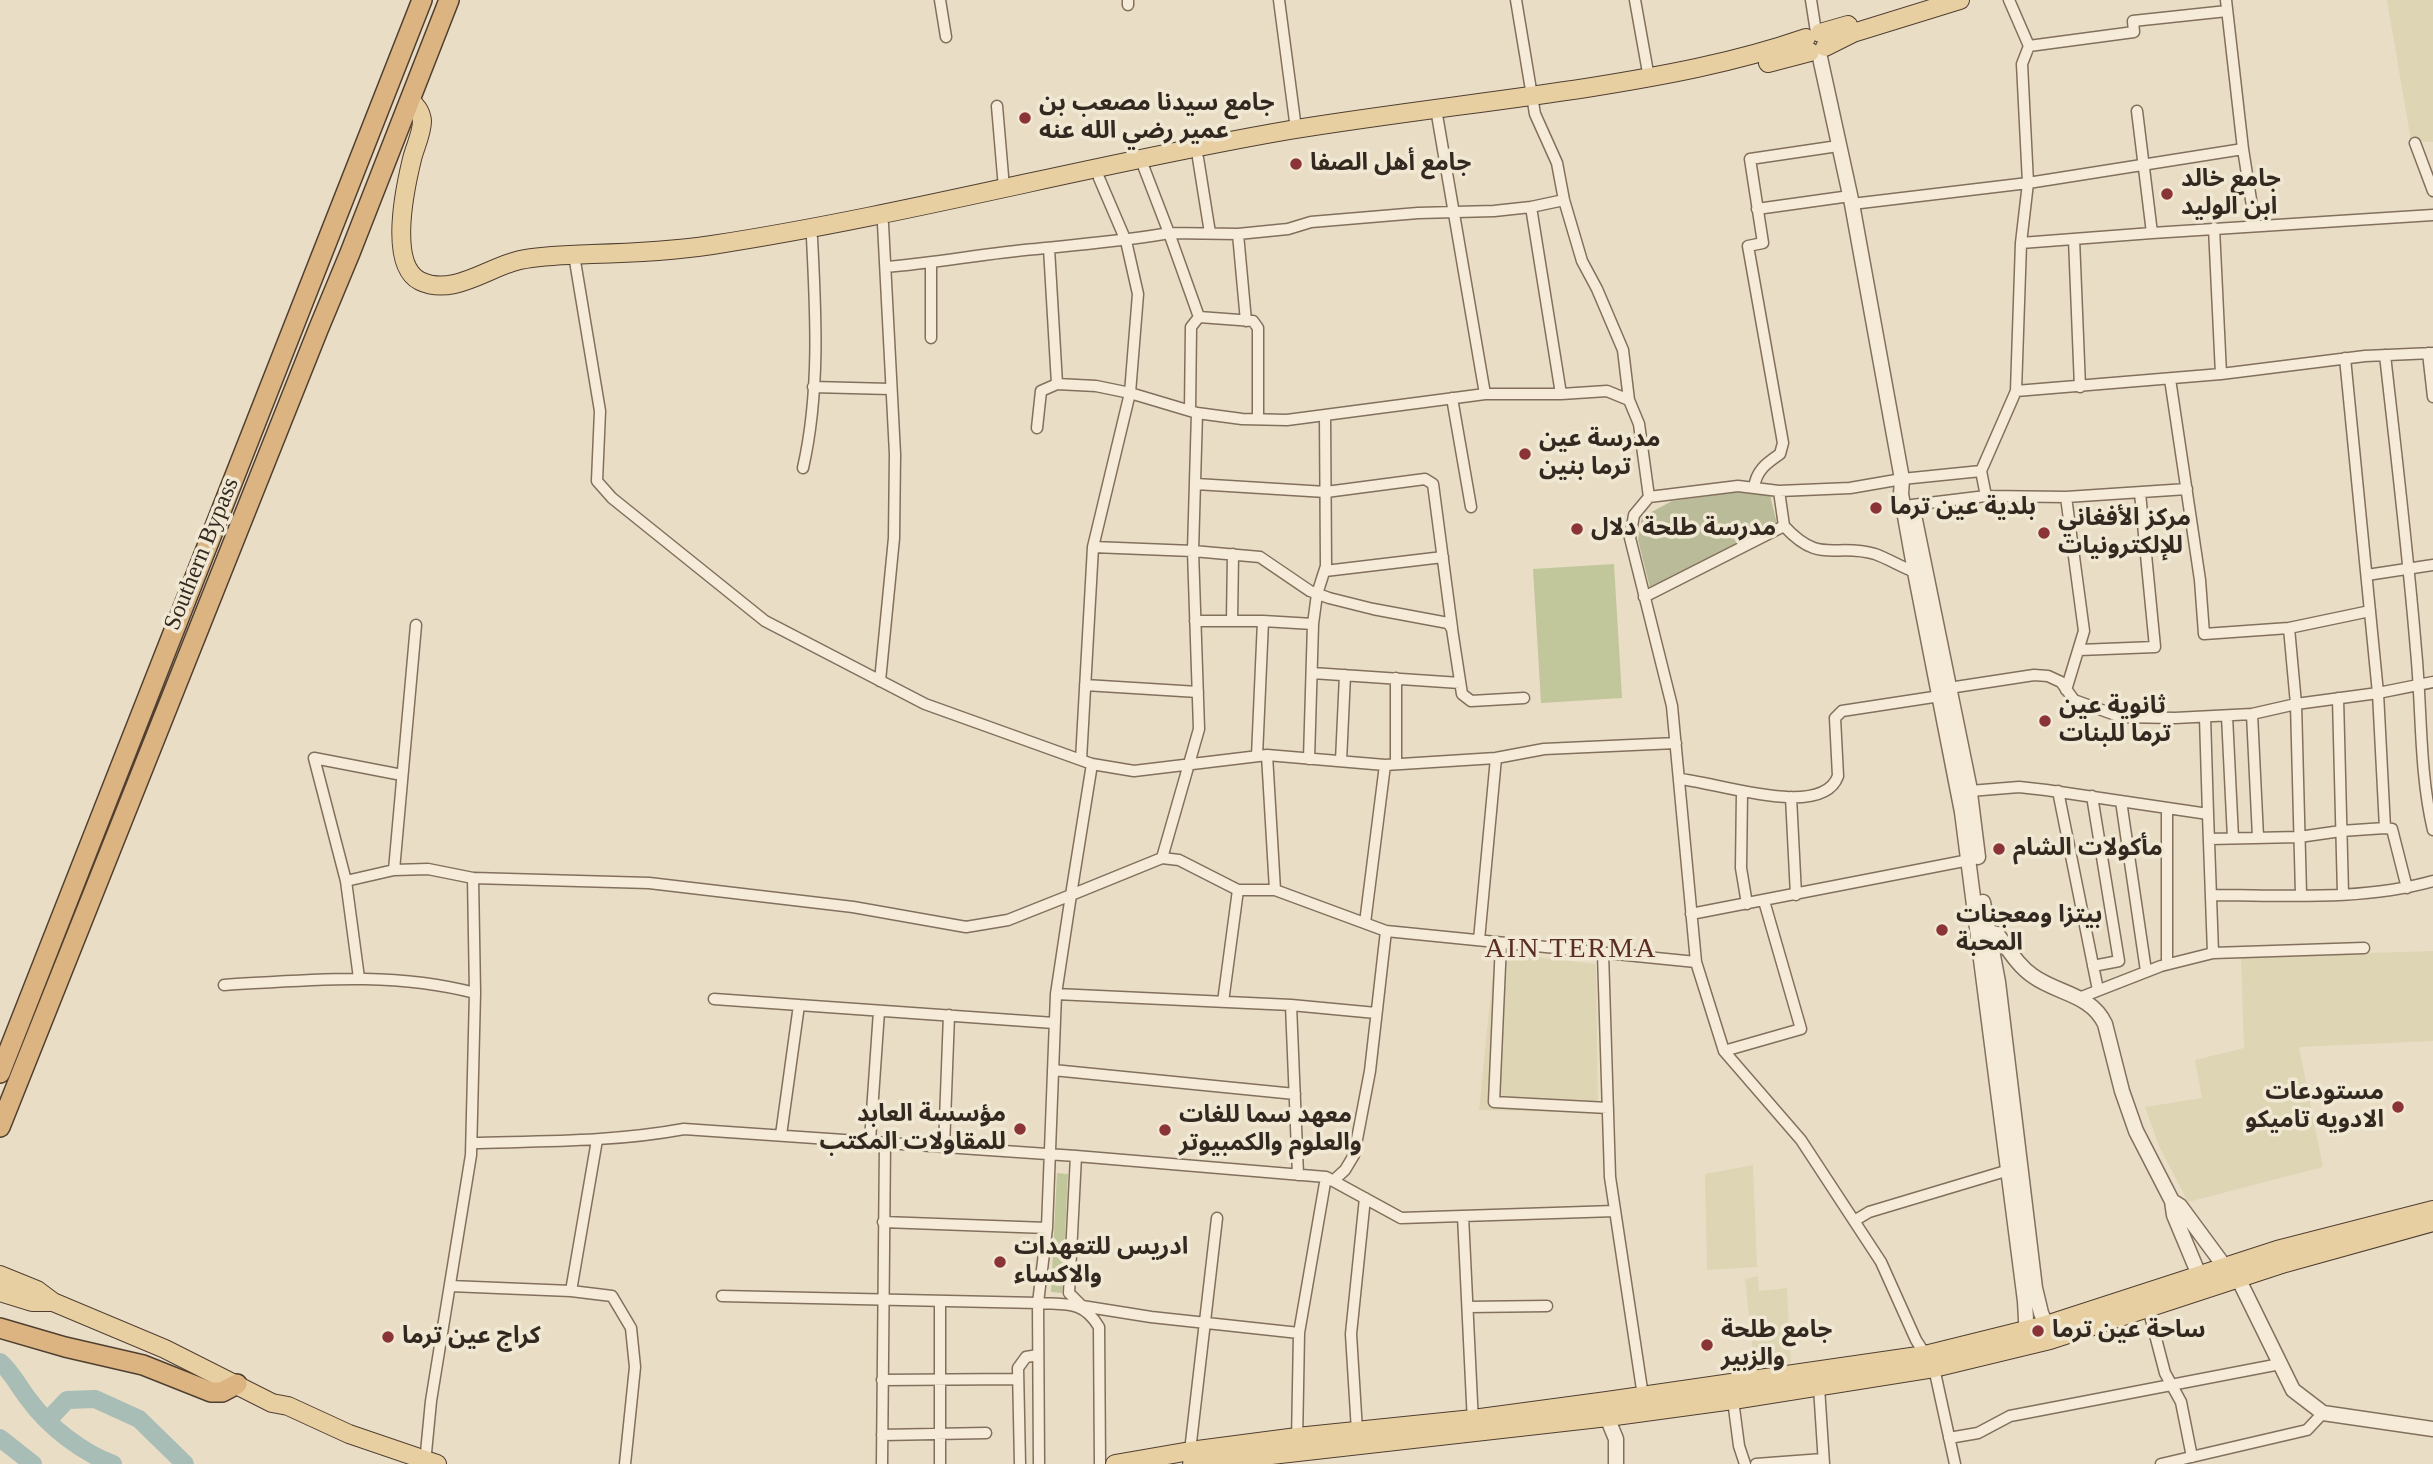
<!DOCTYPE html>
<html>
<head>
<meta charset="utf-8">
<style>
	body { margin:0 }
	canvas { display:block; background:#e9ddc6 }
</style>
</head>
<body>
<canvas width="2433" height="1464"></canvas>
<script>
const c = document.querySelector('canvas').getContext('2d');
c.lineJoin = 'round';
function paint(path, color) {
  c.fillStyle = color;
  c.fill(path, 'evenodd');
}
function strokePath(path, color, width, dash) {
  c.strokeStyle = color;
  c.lineWidth = width;
  c.lineCap = dash ? 'butt' : 'round';
  c.setLineDash(dash || []);
  c.stroke(path);
}
function write(font, color, halo, rows, align = 'center') {
  c.font = font + ' "Times New Roman","Noto Sans Arabic",serif';
  c.lineWidth = 7;
  c.setLineDash([]);
  c.textBaseline = 'middle';
  c.strokeStyle = halo;
  c.fillStyle = color;
  for (const [text, x, y, turn = 0] of rows) {
    c.save();
    c.translate(x, y);
    c.rotate((+turn || 0) * Math.PI / 180);
    c.textAlign = isNaN(turn) ? turn : align;
    if (halo) c.strokeText(text, 0, 0);
    c.fillText(text, 0, 0);
    c.restore();
  }
}
paint(new Path2D(`
	M2387,0H2433V142L2411,141Z
	M2433,951V1041L2299,1047L2323,1167L2188,1202L2159,1146L2145,1107L2202,1098L2195,1060L2244,1048L2241,957Z
	M1495,952L1596,964L1598,1113L1479,1110Z
	M1753,1165L1757,1267L1707,1270L1705,1174Z
	M1758,1276L1759,1291L1787,1288L1791,1363L1755,1370L1745,1279Z`), '#ded5b4');
paint(new Path2D(`
	M1614,564L1622,698L1541,703L1533,569Z
	M1057,1173L1068,1174L1062,1293L1051,1292Z`), '#c2c69b');
paint(new Path2D(`
	M1737,492L1770,495L1777,524L1650,588L1638,540L1642,517L1672,501Z`), '#b9bb99');
strokePath(new Path2D(`
	M0,1362C12,1372 20,1389 30,1401C49,1427 83,1453 113,1464
	M48,1420L67,1400L95,1399L139,1419L185,1464
	M0,1438L33,1464`), '#a7bdb5', 18);
const minor = new Path2D(`
	M940,0L946,37
	M1128,0V5
	M1279,0L1296,129
	M1516,0L1535,114L1557,163L1564,200L1582,261L1597,289L1623,350L1629,400
	M1635,0L1649,78
	M1811,0L1816,32
	M2009,0L2029,46L2134,32L2133,21L2227,11
	M2226,0L2243,149L2255,225
	M2029,46L2022,64L2028,183L2021,243L2016,391L1981,471L1986,496L2066,497L2084,631L2066,690
	M997,106L1004,188
	M1436,109L1485,394
	M2137,111L2152,233L2433,215
	M2415,143L2433,191
	M1198,158L1210,233
	M1852,204L2028,183L2243,149
	M1531,207L1561,394
	M1757,209L1850,196
	M2214,228L2221,374
	M1238,234L1246,321
	M2074,239L2080,387
	M2021,243L2152,233
	M1049,248L1057,384
	M574,255L600,411L597,481L612,498L765,621L925,704L1092,764L1134,771L1267,755L1385,765L1496,758L1544,749L1676,743
	M931,264V338
	M886,267C937,263 986,253 1036,249C1081,244 1125,241 1169,233L1144,168
	M1199,317L1169,233L1238,234L1288,229L1311,222L1418,213L1494,211L1531,207L1564,200
	M2428,353L2433,397
	M2385,355C2396,453 2408,552 2416,650C2422,710 2419,771 2433,830
	M2345,358L2378,693L2385,828L2392,829L2407,888
	M2170,379L2200,580L2204,634L2289,628L2370,611
	M813,387L890,389
	M2016,391L2221,374L2365,356L2433,353
	M1452,398L1471,507
	M1190,411L1191,327L1199,317L1253,321L1258,328V419
	M1197,413L1193,551L1260,557L1310,591L1329,598L1373,609L1448,623L1452,629L1462,694L1471,701L1524,698
	M1037,428L1041,391L1057,384L1096,386L1130,393L1197,413L1242,419L1287,420L1485,394H1561L1607,391L1629,400L1639,424L1649,497L1634,515L1630,538L1672,706L1696,962L1724,1051L1801,1140L1881,1262L1916,1340L1934,1368L1955,1464
	M803,468C820,393 816,315 812,238
	M1196,484L1326,492L1425,479L1433,484L1452,628
	M1754,488C1756,470 1767,463 1780,454L1783,443L1748,246L1763,243L1750,159L1838,146
	M1779,491L1784,526C1821,566 1834,542 1875,554C1889,559 1901,567 1915,572
	M1649,497L1738,486L1779,491L1850,488L1902,479L1981,471
	M2066,497L2187,489
	M1912,505L1986,496
	M1325,571L1443,557
	M2367,575L2433,565
	M1644,597L1784,526
	M1195,621H1263L1313,624
	M1232,621L1233,554
	M2289,628L2296,704L2301,894
	M2079,650L2155,647L2140,493
	M1312,673L1460,683
	M1396,678V764
	M880,681L894,538L895,454L883,224
	M1085,685L1198,692
	M1949,688L2034,675L2048,676L2061,682L2074,700L2121,717L2175,718L2252,714L2296,704L2378,693L2433,682
	M2338,698L2343,894
	M2252,714L2258,837
	M2227,716L2233,838
	M2205,717L2208,814
	M1267,755L1275,890L1386,931L1696,962
	M1257,756L1263,621
	M1309,759L1313,624L1317,594L1326,566L1325,415
	M1081,760L1093,547L1130,393L1138,294L1126,241L1099,178
	M1341,761L1345,675
	M1679,779C1713,781 1822,821 1838,776L1835,718L1842,711L1940,696
	M1970,791L2019,787L2046,790L2208,814L2213,953
	M2058,791L2098,990
	M1742,792L1741,868L1747,904
	M2092,796L2119,961L2093,966
	M1791,797L1796,895
	M2121,801L2146,971
	M2209,839L2299,837L2341,831L2385,828
	M1162,858L1179,860L1238,890H1275
	M394,870L416,625
	M346,881L394,870L428,869L473,878L649,883L853,907L966,927L1008,920L1071,895L1092,764
	M2211,895C2284,895 2362,901 2433,881
	M1691,914L1969,860
	M1365,923L1385,765
	M1479,940L1496,758
	M1501,943L1494,1102L1608,1108
	M1603,953L1610,1177L1643,1396
	M2167,964V808
	M359,978L346,881L314,758L402,775
	M224,985C309,980 391,971 475,993
	M1056,994L1291,1005L1376,1013
	M2079,998L2161,966L2213,953L2364,948
	M714,999L1054,1023
	M1223,1002L1238,890
	M1291,1005L1298,1175
	M1724,1051L1801,1029L1764,901
	M1053,1070L1295,1094
	M781,1135L799,1005
	M870,1141L879,1011
	M472,1143C543,1141 614,1142 684,1129L1076,1156L1326,1177L1401,1218L1615,1211
	M944,1147L949,1015
	M1076,1156L1069,1293L1082,1306L1151,1317L1299,1333
	M1333,1181L1345,1170L1354,1155L1370,1071L1386,931
	M1463,1216L1473,1423
	M1854,1221L1869,1212L2009,1170
	M883,1222L1047,1228
	M450,1286L571,1291L597,1140
	M571,1291L612,1296L631,1328L635,1367L625,1464
	M722,1296L1038,1303C1066,1305 1083,1300 1099,1327L1100,1464
	M940,1302V1464
	M1468,1307L1547,1306
	M2148,1308L2165,1373L2181,1402L2192,1457
	M882,1380L1018,1379
	M1819,1387L1824,1464
	M1733,1400L1739,1446L1745,1464
	M1357,1431L1351,1334L1365,1198
	M882,1435L986,1433
	M1949,1438L1978,1433L2010,1416L2280,1364
	M1297,1442L1299,1333L1326,1177
	M1190,1451L1217,1218
	M425,1463L431,1401L471,1155L475,993L473,878
	M882,1464L885,1142
	M1020,1464L1018,1368L1026,1357L1038,1355
	M1039,1464L1038,1303L1047,1228L1056,994L1071,895L1162,858L1199,729L1193,551L1093,547
	M1756,1464L1823,1459
	M2161,1464L2307,1430L2323,1413`);
const tertiary = new Path2D(`
	M1819,53L1852,204L1902,479L1901,494L1915,572L1962,812L2025,1301L2027,1339
	M1915,520L1969,785L1978,857
	M1983,902L1998,982L2035,1288L2041,1313L2050,1334
	M1986,932L1997,934C2008,948 2017,965 2033,976C2058,994 2091,994 2105,1024L2122,1091L2136,1131L2172,1201L2174,1215L2199,1275
	M2172,1201L2180,1206L2225,1267
	M2238,1278L2293,1390L2323,1413L2433,1429
	M1607,1407L1609,1422L1616,1439V1464`);
const primary = new Path2D(`
	M1820,33L1848,25
	M1825,47L1853,33L1960,0
	M1768,63L1810,52
	M410,100C416,106 421,111 422,121C422,133 415,147 412,159C405,188 388,265 420,281C453,297 488,267 520,260C543,255 568,255 592,254C632,253 672,251 712,245C907,215 1097,163 1290,130C1388,114 1487,103 1586,88C1661,76 1734,63 1806,38
	M0,1275L37,1290L53,1302L165,1349L272,1403L288,1406L349,1434L437,1464
	M0,1292L32,1302H53
	M1115,1464L1190,1451L1297,1437L1473,1419L1607,1401L1925,1355L2046,1325L2277,1250L2433,1210
	M1192,1464L1608,1417L1733,1400L1934,1368L2050,1340L2285,1263L2433,1222`);
const trunk = new Path2D(`
	M0,1073C139,715 284,359 422,0
	M0,1127L318,330L350,253L449,0
	M0,1328L65,1347L143,1365L211,1392H222L237,1384`);
strokePath(minor, '#82705d', 13);
strokePath(tertiary, '#82705d', 17);
strokePath(primary, '#503f31', 20);
strokePath(trunk, '#503f31', 22);
strokePath(minor, '#f5ebd8', 10);
strokePath(tertiary, '#f5ebd8', 14);
strokePath(primary, '#e8cfa2', 18);
strokePath(trunk, '#dbb481', 19);
for (const [x, y, r, color] of [
	[1025,118,7,"#8a3438"],
	[1296,164,7,"#8a3438"],
	[2167,194,7,"#8a3438"],
	[1525,454,7,"#8a3438"],
	[1876,508,7,"#8a3438"],
	[1577,529,7,"#8a3438"],
	[2044,533,7,"#8a3438"],
	[2045,721,7,"#8a3438"],
	[1999,849,7,"#8a3438"],
	[1942,930,7,"#8a3438"],
	[2398,1107,7,"#8a3438"],
	[1020,1129,7,"#8a3438"],
	[1165,1130,7,"#8a3438"],
	[1000,1262,7,"#8a3438"],
	[2038,1331,7,"#8a3438"],
	[388,1337,7,"#8a3438"],
	[1707,1345,7,"#8a3438"]
]) {
  const dot = new Path2D();
  dot.arc(x, y, r, 0, 2 * Math.PI);
  c.fillStyle = color;
  c.fill(dot);
  strokePath(dot, '#f1e8d4', 2.5);
}
write('bold 24px', '#342920', '#f1e8d4', [
	["جامع سيدنا مصعب بن",1039,104],
	["عمير رضي الله عنه",1039,132],
	["جامع أهل الصفا",1310,164],
	["جامع خالد",2181,180],
	["ابن الوليد",2181,208],
	["مدرسة عين",1539,440],
	["ترما بنين",1539,468],
	["بلدية عين ترما",1890,508],
	["مركز الأفغاني",2058,519],
	["للإلكترونيات",2058,547],
	["مدرسة طلحة دلال",1591,529],
	["ثانوية عين",2059,707],
	["ترما للبنات",2059,735],
	["مأكولات الشام",2013,849],
	["بيتزا ومعجنات",1956,916],
	["المحبة",1956,944],
	["مستودعات",2384,1093,"right"],
	["الادويه تاميكو",2384,1121,"right"],
	["مؤسسة العابد",1006,1115,"right"],
	["للمقاولات المكتب",1006,1143,"right"],
	["معهد سما للغات",1179,1116],
	["والعلوم والكمبيوتر",1179,1144],
	["ادريس للتعهدات",1014,1248],
	["والاكساء",1014,1276],
	["جامع طلحة",1721,1331],
	["والزبير",1721,1359],
	["ساحة عين ترما",2052,1331],
	["كراج عين ترما",402,1337]
], 'left');
write('24px', '#342920', '#f1e8d4', [
	["Southern Bypass",202,554,-68]
]);
c.letterSpacing = '2px';
write('28px', '#5b2e24', '#f1e8d4', [
	["AIN TERMA",1571,950]
]);
c.letterSpacing = '0px';
</script>
</body>
</html>
